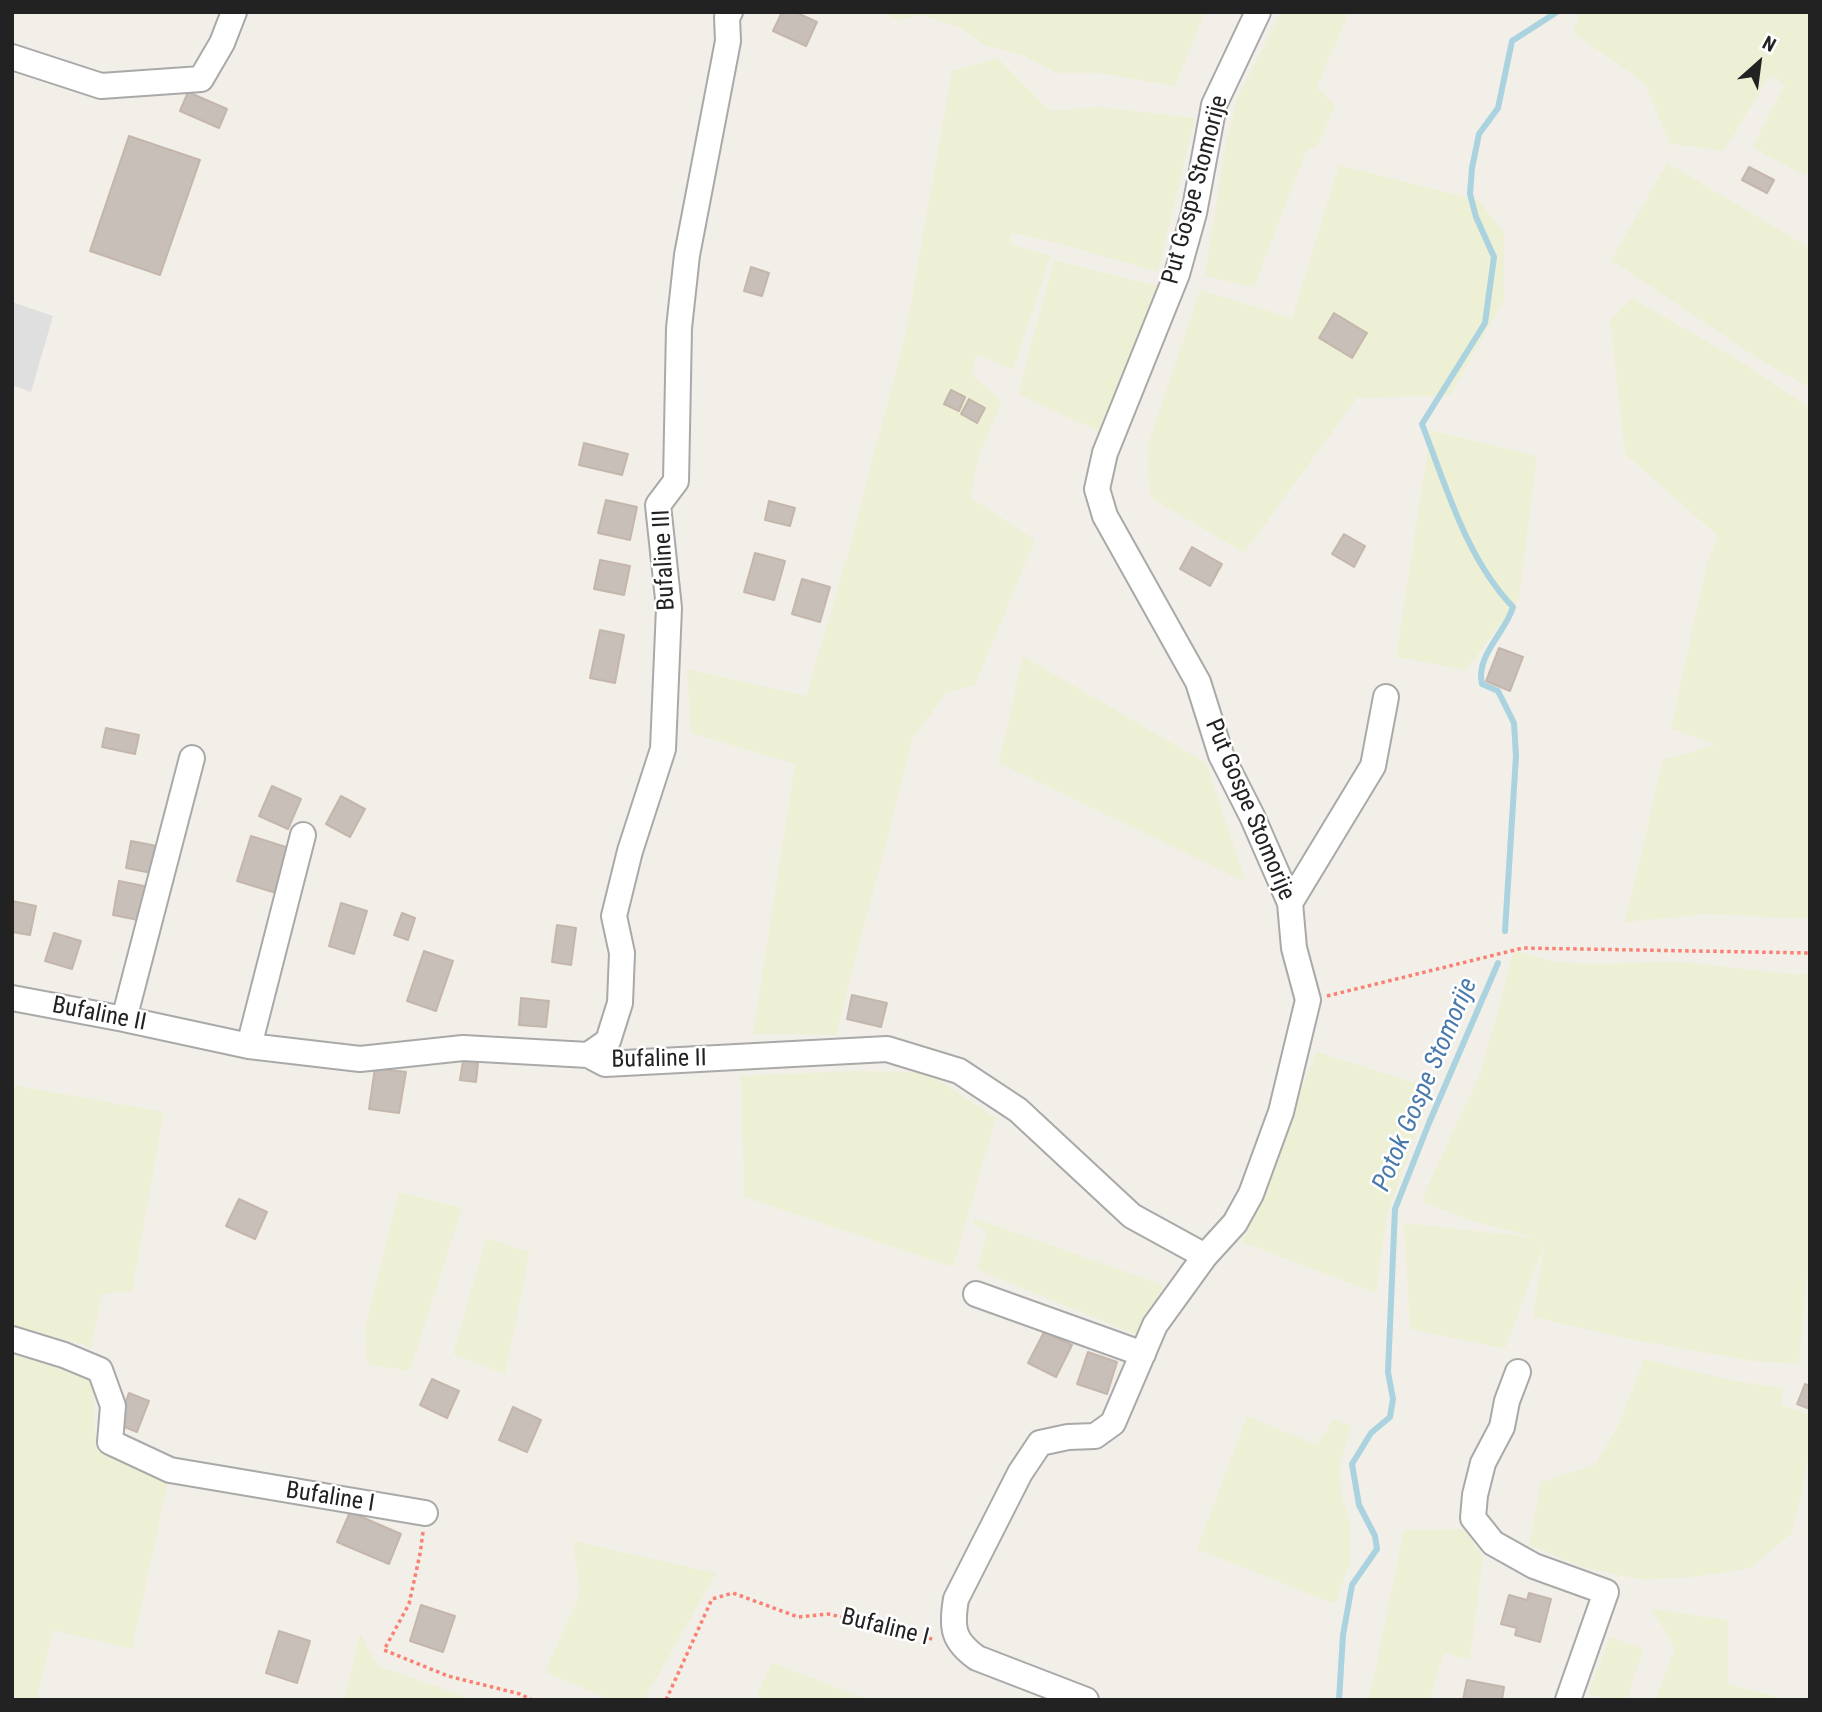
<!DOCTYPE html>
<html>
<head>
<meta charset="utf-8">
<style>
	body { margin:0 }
	#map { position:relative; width:1822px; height:1712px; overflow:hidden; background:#f2efe9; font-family:"Roboto Condensed",sans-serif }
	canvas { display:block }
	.frame { position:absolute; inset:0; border:14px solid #222; pointer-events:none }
	.north { position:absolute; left:1724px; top:28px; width:70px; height:70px; -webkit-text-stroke:5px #fff; paint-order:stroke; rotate:28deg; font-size:19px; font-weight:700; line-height:28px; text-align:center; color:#222 }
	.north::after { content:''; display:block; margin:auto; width:24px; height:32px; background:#222; clip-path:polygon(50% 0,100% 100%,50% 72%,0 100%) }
</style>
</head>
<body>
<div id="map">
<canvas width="1822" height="1712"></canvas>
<div class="frame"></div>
<div class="north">N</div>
</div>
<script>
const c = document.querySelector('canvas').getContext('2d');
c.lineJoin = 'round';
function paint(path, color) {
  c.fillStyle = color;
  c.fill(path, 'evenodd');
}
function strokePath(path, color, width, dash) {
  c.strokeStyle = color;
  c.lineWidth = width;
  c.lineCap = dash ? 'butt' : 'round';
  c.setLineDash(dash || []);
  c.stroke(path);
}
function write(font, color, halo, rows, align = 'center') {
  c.font = font + ' "Roboto Condensed",sans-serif';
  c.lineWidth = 5;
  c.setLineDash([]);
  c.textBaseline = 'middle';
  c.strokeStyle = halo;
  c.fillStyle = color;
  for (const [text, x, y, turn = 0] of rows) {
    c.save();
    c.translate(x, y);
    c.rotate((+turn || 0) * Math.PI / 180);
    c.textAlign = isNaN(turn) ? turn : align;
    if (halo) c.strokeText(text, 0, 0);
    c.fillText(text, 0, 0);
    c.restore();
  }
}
paint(new Path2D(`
	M12,302L53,316L31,392L12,385Z`), '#e0dfdf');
paint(new Path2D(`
	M883,12H1205L1175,86L1099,73H1057L1023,55L987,46L959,27L923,15L897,20Z
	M1281,12H1349L1317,87L1335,105L1319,144L1306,152L1254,287L1205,276L1225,148L1237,99Z
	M1581,12H1810V168L1805,176L1752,147L1785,85L1770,75L1724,151L1670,144L1645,84L1573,32Z
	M998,58L1050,111L1098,107L1195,118L1158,272L1054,242L1012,233L1010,244L1051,256L1013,370L977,354L972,375L1002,401L981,450L970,497L1035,540L975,685L946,693L913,738L836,1035L753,1034L795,764L691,733L687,669L806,696L852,540L906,331L952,71Z
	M1667,163L1810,248V388L1759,359L1611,260Z
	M1339,165L1478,200L1504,232V300L1450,395L1357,398L1244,553L1150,497L1147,447L1200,290L1292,318Z
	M1054,260L1157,286L1104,434L1018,394Z
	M1632,298L1740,361L1810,408V919L1708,914L1625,922L1663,760L1715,745L1671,728L1707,563L1718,536L1625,454L1610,320Z
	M1429,430L1537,456L1519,599L1466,670L1396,657L1430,434Z
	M1023,656L1206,763L1246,882L999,763Z
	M1514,950L1553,962L1588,964L1681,962L1799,975L1810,972V1271L1806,1282L1799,1364L1753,1361L1629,1339L1533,1317L1544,1244L1505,1349L1410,1329L1404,1223L1538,1238L1473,1221L1421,1201L1482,1069Z
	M1316,1052L1432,1088L1387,1215L1376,1293L1242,1242Z
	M849,1071L926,1072L996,1118L953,1267L744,1197L741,1076Z
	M12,1085L164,1112L132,1291L102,1294L91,1347L12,1325Z
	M399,1192L462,1208L410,1371L367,1364L365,1328Z
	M974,1218L1163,1285L1142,1337L977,1269L988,1232L973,1224Z
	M486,1238L530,1252L505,1374L453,1354Z
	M12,1344L88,1373L94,1386L95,1432L114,1457L170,1473L132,1649L53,1630L37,1700H12Z
	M1644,1359L1734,1381L1784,1388L1781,1405L1810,1414V1452L1793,1532L1751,1568L1694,1577L1642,1580L1582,1567L1529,1545L1541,1482L1595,1465L1620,1422Z
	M1247,1416L1317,1445L1334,1419L1352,1426L1340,1462L1341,1494L1351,1523L1350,1562L1335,1604L1197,1549Z
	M1464,1529L1483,1557L1470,1660L1444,1653L1429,1700H1369L1404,1530Z
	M573,1541L716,1573L644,1700H611L545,1672L580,1593Z
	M1652,1609L1728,1620V1684L1789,1700H1655L1675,1649Z
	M360,1633L378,1666L475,1700H345Z
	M1610,1637L1643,1649L1627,1700H1613L1588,1694Z
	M772,1663L864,1698L866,1700H755Z`), '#eef0d5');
strokePath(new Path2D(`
	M1505,931L1516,756L1514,723L1498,691L1482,684C1475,656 1506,632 1513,607C1466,558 1446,486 1422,424L1485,323L1494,257L1476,217L1470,194L1472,168L1479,134L1498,108L1512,41L1557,12
	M1339,1700L1343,1635L1352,1585L1377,1549L1375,1536L1359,1505L1352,1464L1371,1433L1390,1417L1393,1399L1388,1372L1395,1209L1429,1123L1498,963`), '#aad3df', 6);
const building = new Path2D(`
	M782,12H795L817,22L806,46L773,31Z
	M188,92L227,109L219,128L180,111Z
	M129,136L200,160L160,275L90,251Z
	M1749,167L1774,180L1767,193L1742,180Z
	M751,267L769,273L762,296L744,291Z
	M1334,313L1367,333L1352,358L1319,338Z
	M951,390L965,397L959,411L944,404Z
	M969,399L985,408L977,423L961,414Z
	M584,443L628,454L622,475L579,465Z
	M606,500L637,507L630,540L598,533Z
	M769,501L795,508L790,526L765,520Z
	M1344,534L1365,546L1354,567L1332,554Z
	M1192,547L1222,564L1210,586L1180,569Z
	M755,553L785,561L774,600L744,592Z
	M600,560L630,566L624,595L594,589Z
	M802,579L830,587L820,622L792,614Z
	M600,630L624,635L615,683L590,678Z
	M1499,648L1523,657L1510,691L1486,681Z
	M106,728L139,735L135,754L102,747Z
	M272,786L301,799L288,829L259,816Z
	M341,796L365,809L350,837L326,824Z
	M251,836L289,848L276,893L237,881Z
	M131,841L157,846L152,873L126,868Z
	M119,881L149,887L143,921L113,915Z
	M12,901L36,906L30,935L12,932Z
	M341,903L367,911L354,954L329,946Z
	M402,913L415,918L408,940L394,935Z
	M557,925L576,928L571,965L552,962Z
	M54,933L81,941L72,969L45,961Z
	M424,951L453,961L436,1011L407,1001Z
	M852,995L887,1003L881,1027L847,1019Z
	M521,998L549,1001L546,1027L519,1025Z
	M463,1061L478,1063L476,1082L460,1080Z
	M375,1068L406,1072L399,1113L369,1109Z
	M239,1199L267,1212L255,1239L226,1226Z
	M1044,1332L1072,1345L1056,1377L1028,1363Z
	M1088,1352L1117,1362L1107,1394L1077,1384Z
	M432,1379L459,1391L447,1418L420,1405Z
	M1805,1384L1810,1386V1409L1797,1404Z
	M129,1393L149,1401L137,1432L117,1424Z
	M513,1407L541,1420L527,1452L499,1440Z
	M350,1512L401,1534L389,1564L337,1542Z
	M1529,1593L1551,1599L1540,1642L1515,1635L1517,1628L1501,1624L1509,1595L1527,1600Z
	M421,1605L455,1616L443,1652L410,1641Z
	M279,1631L310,1641L297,1683L266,1673Z
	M1467,1680L1504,1687L1502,1700H1463Z`);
paint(building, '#c7bfb8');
strokePath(building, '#c4b6ab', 2);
const minor = new Path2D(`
	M12,57L101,86L201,79L222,43L234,12
	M1290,903L1373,766L1386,697
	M12,998L124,1019L249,1046L360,1059L463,1048L588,1055L605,1064L887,1049L959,1071L1018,1110L1132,1216L1205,1256
	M124,1019L192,758
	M249,1046L303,835
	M588,1055L608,1041L620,1003L622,953L614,916L630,851L663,749L669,608L658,505L676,481L679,328L687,255L728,41L727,17L730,12
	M976,1294L1143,1354
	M12,1339L64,1355L100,1370L113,1406L110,1442L170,1470L425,1513
	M1518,1372L1507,1401L1502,1427L1483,1463L1475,1495L1473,1518L1493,1543L1534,1566L1606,1592L1568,1700
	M1086,1700L977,1658C953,1641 951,1628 956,1599L1020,1473L1040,1443L1068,1437L1095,1436L1113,1423L1155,1325L1205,1256L1235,1223L1251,1194L1281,1112L1308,1000L1294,948L1290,903L1252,816L1221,755L1198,682L1105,516L1097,489L1105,453L1177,274L1194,213L1214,105L1258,12`);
strokePath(minor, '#a9a9a9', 28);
strokePath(new Path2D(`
	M1327,996L1523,948L1810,953
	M423,1532L420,1554L409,1604L384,1650L448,1676L520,1694L532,1700
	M666,1700L712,1599L733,1593L798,1617L828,1614L899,1629L935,1640`), '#fa8072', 3.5, [3.5, 3.5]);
strokePath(minor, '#fff', 24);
write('24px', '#222', '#fff', [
	["Put Gospe Stomorije",1196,190,-75],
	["Bufaline III",665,560,-93],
	["Put Gospe Stomorije",1249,810,67],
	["Bufaline II",99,1015,11],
	["Bufaline II",659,1060,-1],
	["Bufaline I",330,1498,9],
	["Bufaline I",885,1628,14]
]);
write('italic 26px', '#4a7aab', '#fff', [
	["Potok Gospe Stomorije",1426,1085,-67]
]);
</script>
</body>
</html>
